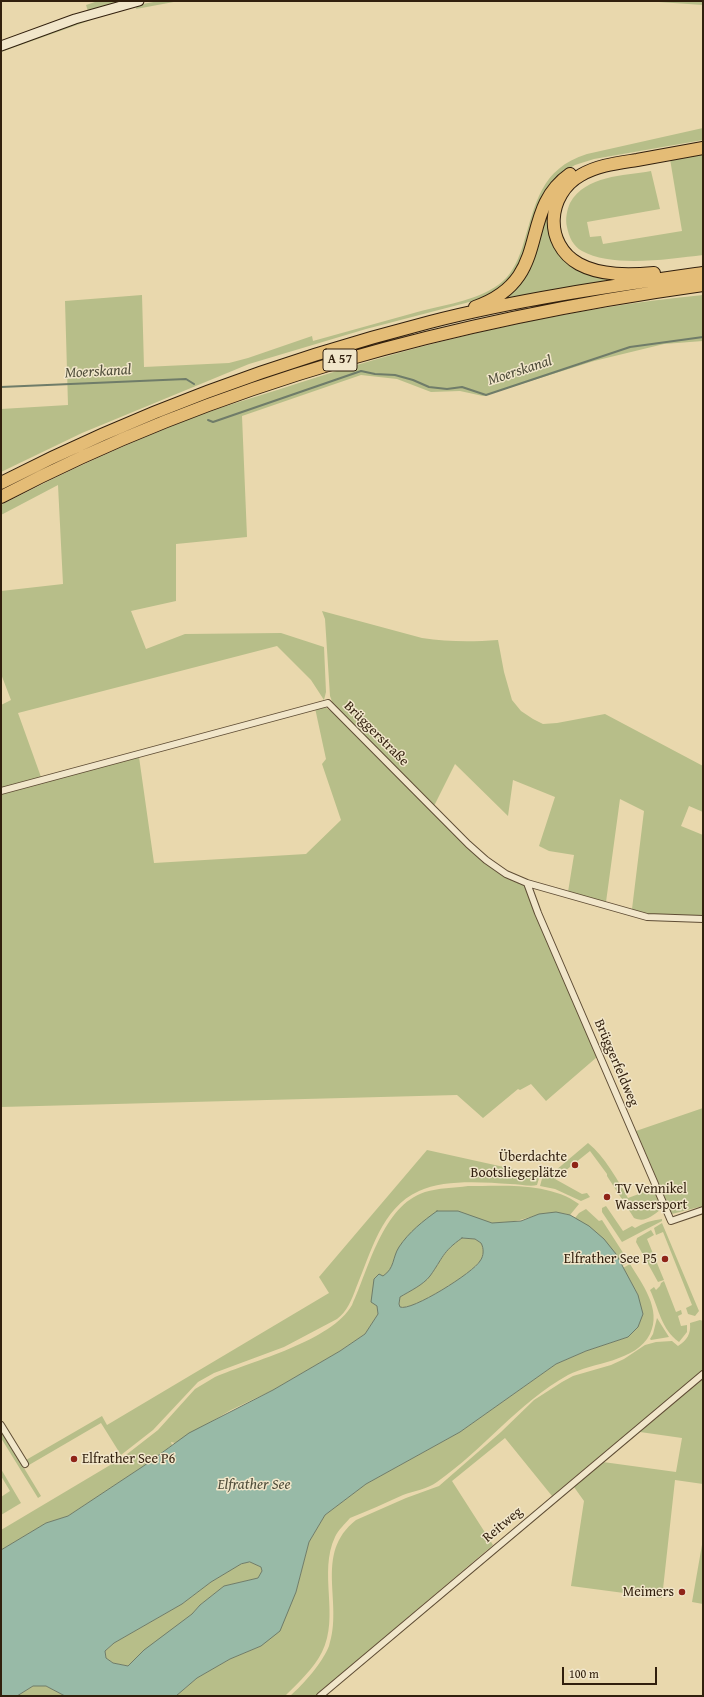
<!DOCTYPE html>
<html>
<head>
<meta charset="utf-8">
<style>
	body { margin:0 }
	#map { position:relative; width:704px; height:1697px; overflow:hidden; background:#e9d8ad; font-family:"Gentium Book Plus",serif }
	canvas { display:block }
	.frame { position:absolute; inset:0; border:2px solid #311f0d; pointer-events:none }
	.scale { position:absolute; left:562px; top:1667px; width:95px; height:18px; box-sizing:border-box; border:2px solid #311f0d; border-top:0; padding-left:5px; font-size:12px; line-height:14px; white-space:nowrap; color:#311f0d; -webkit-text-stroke:3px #f1e6ca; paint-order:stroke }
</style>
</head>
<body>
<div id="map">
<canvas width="704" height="1697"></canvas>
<div class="frame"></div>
<div class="scale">100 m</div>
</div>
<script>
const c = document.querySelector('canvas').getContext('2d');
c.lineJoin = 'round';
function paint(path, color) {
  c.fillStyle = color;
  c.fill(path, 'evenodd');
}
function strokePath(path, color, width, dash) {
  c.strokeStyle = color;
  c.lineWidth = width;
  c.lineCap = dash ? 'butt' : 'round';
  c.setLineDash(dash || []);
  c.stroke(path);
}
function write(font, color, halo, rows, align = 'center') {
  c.font = font + ' "Gentium Book Plus",serif';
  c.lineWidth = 3;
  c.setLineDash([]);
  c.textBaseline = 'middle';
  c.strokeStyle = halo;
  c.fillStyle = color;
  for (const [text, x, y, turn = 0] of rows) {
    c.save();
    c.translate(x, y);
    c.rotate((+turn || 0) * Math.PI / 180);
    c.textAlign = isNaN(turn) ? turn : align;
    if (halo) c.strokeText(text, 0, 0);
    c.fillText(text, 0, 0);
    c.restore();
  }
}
paint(new Path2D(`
	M98,1H123L88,11L86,5Z
	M159,1H179L136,9L137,5Z
	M644,1H703V5Z
	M90,18L91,20L1,52L4,49Z
	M703,128V140L594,159L575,165L562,173L549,186L520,265L504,287L477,300L366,329L249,364L82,433L1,472V409L68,405L65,301L142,295L144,367L229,363L248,358L312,336L313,341C349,331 385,321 421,311C448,304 481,300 503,281C513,272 519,258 523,245C536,203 540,169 587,154Z
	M703,154V255C670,259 612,268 582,251C573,246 569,237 567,227C565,219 567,210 570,203C586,175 623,176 651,171L660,209L587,222L590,237L601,236L603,244L682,231L670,159Z
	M554,201L567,258L627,277L496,301L502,296L541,221Z
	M703,295V341L664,344L594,361L483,396L460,391L431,392L397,379L361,375L242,416L247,537L176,544V601L131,611L146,649L185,634L281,633L324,647L326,692L324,700L311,680L277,646L18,713L41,777L1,788V705L11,700L1,674V591L63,584L58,485L1,515V505C67,471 134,440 203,414C236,402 269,393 302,382C432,340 567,308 703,295Z
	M322,611L422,638C448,642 472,642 498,640L504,672L512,700L521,711L533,719L543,724L557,723L605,714L703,766V812L689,806L681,826L703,835V916C681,916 652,919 632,909L644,811L620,799L606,902L568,892L574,855L549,851L539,846L555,797L513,780L508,816L455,764L434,806L333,704L330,696L325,619Z
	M325,707L335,714L484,862L505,876L525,884L597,1057L546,1101L531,1084L520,1090L518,1089L483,1118L457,1095L1,1107V794L139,757L154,863L306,854L341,820L322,764L326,759L315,708Z
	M703,1108V1206L672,1214L636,1131Z
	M588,1143C605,1157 617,1179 628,1198L655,1188L661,1201L660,1210C652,1216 645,1223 634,1218L607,1176V1174L590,1151L555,1179L582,1194L587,1193L590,1197L581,1201L555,1189L540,1186L543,1175L549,1176Z
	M427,1150L540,1175L537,1185C530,1187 519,1184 510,1184C483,1182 444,1179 419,1191C381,1208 371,1253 356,1288C352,1299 347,1312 337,1319L284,1347L214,1373L198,1382L153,1430L121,1455L101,1423L29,1465L26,1460L102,1416L107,1425L329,1293L319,1277Z
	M468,1186C503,1186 549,1182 579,1204L570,1215C541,1207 522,1225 493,1223C482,1223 469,1215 458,1211L399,1248L390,1271L383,1276L377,1306L378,1314L365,1334L340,1351L273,1390L231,1410L175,1443L171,1442L172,1445L145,1465L68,1516L46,1523L1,1550V1530L122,1458L158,1430L195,1389L215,1377C252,1361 332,1341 352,1305C369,1269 382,1206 425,1192C438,1188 454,1188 468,1186Z
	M606,1206L623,1231L632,1226L635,1228C643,1223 652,1220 662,1219V1221L622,1242L602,1212V1208Z
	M586,1209L599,1221L602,1220L629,1262L622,1266L616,1254L575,1218L579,1213Z
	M662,1223L699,1311L695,1316L688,1314L686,1308L692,1305L663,1232L656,1235L654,1228Z
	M651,1230L654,1235L647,1239L664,1280L658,1282L636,1242L637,1238Z
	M462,1238L475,1239L481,1243C484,1248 484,1256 480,1261C474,1272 411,1312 400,1307L399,1305L400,1297C410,1291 423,1285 430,1276C443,1258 442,1252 462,1238Z
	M630,1264C642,1284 662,1309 650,1334C636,1362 593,1362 568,1375C518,1403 483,1450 437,1482C427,1489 414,1491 403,1495C385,1503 368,1511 350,1518C345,1524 338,1530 335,1537C318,1573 340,1616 322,1652C314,1668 299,1682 287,1694L285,1696H176L197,1678L230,1659L261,1646L296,1592L309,1542L325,1515L366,1484L460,1432L556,1364L586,1351L628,1337L638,1295L623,1268Z
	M664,1281L676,1312L681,1310L682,1314L678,1316L681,1326L687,1325V1332L679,1342C661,1329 659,1309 650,1290L654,1287L656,1290L660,1286L661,1283Z
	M657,1318L669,1337L651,1340L650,1339L653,1334Z
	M700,1320L703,1321V1370L552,1496L505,1438L452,1481L493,1545L315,1696H290C303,1685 323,1662 329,1646C344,1602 313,1554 356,1520L406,1498L439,1486L501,1432L534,1400L562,1382L573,1376L611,1365L624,1359L645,1345L656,1342L672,1341L678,1346C687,1340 691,1334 690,1323Z
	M703,1379V1484L675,1480L662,1598L571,1586L584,1501L574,1487L603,1462L676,1472L682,1438L640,1432Z
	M1,1430L41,1496L38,1498L1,1438Z
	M1,1469L21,1503L1,1515V1497L10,1491L1,1476Z
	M703,1539V1604L692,1602Z
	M250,1562L261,1567L262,1571L258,1578L224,1586L200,1605L192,1614L128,1666L113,1663L106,1658L105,1651L114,1643L182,1604L211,1582L241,1564Z
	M33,1686H46L65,1696H17Z`), '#b7be89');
const water = new Path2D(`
	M437,1211H458L492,1223L521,1221L539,1214L556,1212L570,1215L589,1226L604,1239L616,1254L638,1295L643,1314L638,1327L628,1337L586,1351L556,1364L460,1432L366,1484L325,1515L309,1542L296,1592L280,1631L261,1646L230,1659L197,1678L176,1696H65L46,1686H33L17,1696H1V1550L46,1523L68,1516L145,1465L189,1433L273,1390L340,1351L365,1334L378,1314L377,1306L371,1302L374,1279L379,1274L383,1276C395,1268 392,1258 399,1247C409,1232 423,1221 437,1211ZM462,1238L475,1239L481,1243C484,1248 484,1256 480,1261C474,1272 411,1312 400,1307L399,1304L400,1297C410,1291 423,1285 430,1276C443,1258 442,1252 462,1238ZM250,1562L261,1567L262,1571L258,1578L224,1586L200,1605L192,1614L144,1650L128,1666L113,1663L106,1658L105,1651L114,1643L182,1604L211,1582L241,1564Z`);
paint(water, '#98baa7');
strokePath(water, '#6f7c69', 1);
strokePath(new Path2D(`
	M1,387L186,379L194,384
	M208,420L213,422L361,371L375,374L395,375L413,380L429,387L447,389L462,387L486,395L630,347L703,337`), '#6f7c69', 2);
const street = new Path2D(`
	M1,791L328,703L468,844L486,860L506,874L527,883L647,917L703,919
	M527,883L538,913L671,1221L703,1210
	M1,1425L25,1464
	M320,1696L703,1374`);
const secondary = new Path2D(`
	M1,46L75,19L139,1`);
const highway = new Path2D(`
	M654,273C630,275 601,276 579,264C543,244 547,194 581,175C598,165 618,163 637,160C659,156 681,152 703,148
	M475,307C555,279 516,212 570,174
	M1,483C137,413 282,360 430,322C519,299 612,286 703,273
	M1,497C220,382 459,319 703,285`);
strokePath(street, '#5f4d35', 8);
strokePath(secondary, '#311f0d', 11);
strokePath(highway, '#311f0d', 14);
strokePath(street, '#f1e6ca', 6);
strokePath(secondary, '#f1e6ca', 9);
strokePath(highway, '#e4bc76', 12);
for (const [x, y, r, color] of [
	[575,1165,4,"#8f2418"],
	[607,1197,4,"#8f2418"],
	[665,1259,4,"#8f2418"],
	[74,1459,4,"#8f2418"],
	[682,1592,4,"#8f2418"]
]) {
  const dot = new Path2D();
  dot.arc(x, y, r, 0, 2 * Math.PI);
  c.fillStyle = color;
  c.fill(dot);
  strokePath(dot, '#f1e6ca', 1.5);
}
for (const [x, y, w] of [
	[340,360,34]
]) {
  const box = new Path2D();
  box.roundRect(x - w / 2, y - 11, w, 22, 3);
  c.fillStyle = '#f1e6ca';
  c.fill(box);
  strokePath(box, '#311f0d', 1);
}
write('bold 13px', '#311f0d', null, [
	["A 57",340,360]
]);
write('14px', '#311f0d', '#f1e6ca', [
	["Brüggerstraße",376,734,45],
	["Brüggerfeldweg",616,1063,67],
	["Reitweg",503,1525,-40]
]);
write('14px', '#311f0d', '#f1e6ca', [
	["Überdachte",567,1157],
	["Bootsliegeplätze",567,1173],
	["TV Vennikel",615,1189,"left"],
	["Wassersport",615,1205,"left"],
	["Elfrather See P5",657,1259],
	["Elfrather See P6",82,1459,"left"],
	["Meimers",674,1592]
], 'right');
write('italic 15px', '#504e3b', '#f1e6ca', [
	["Moerskanal",520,371,-18],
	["Moerskanal",98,372,-3],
	["Elfrather See",254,1485]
]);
</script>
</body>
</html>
